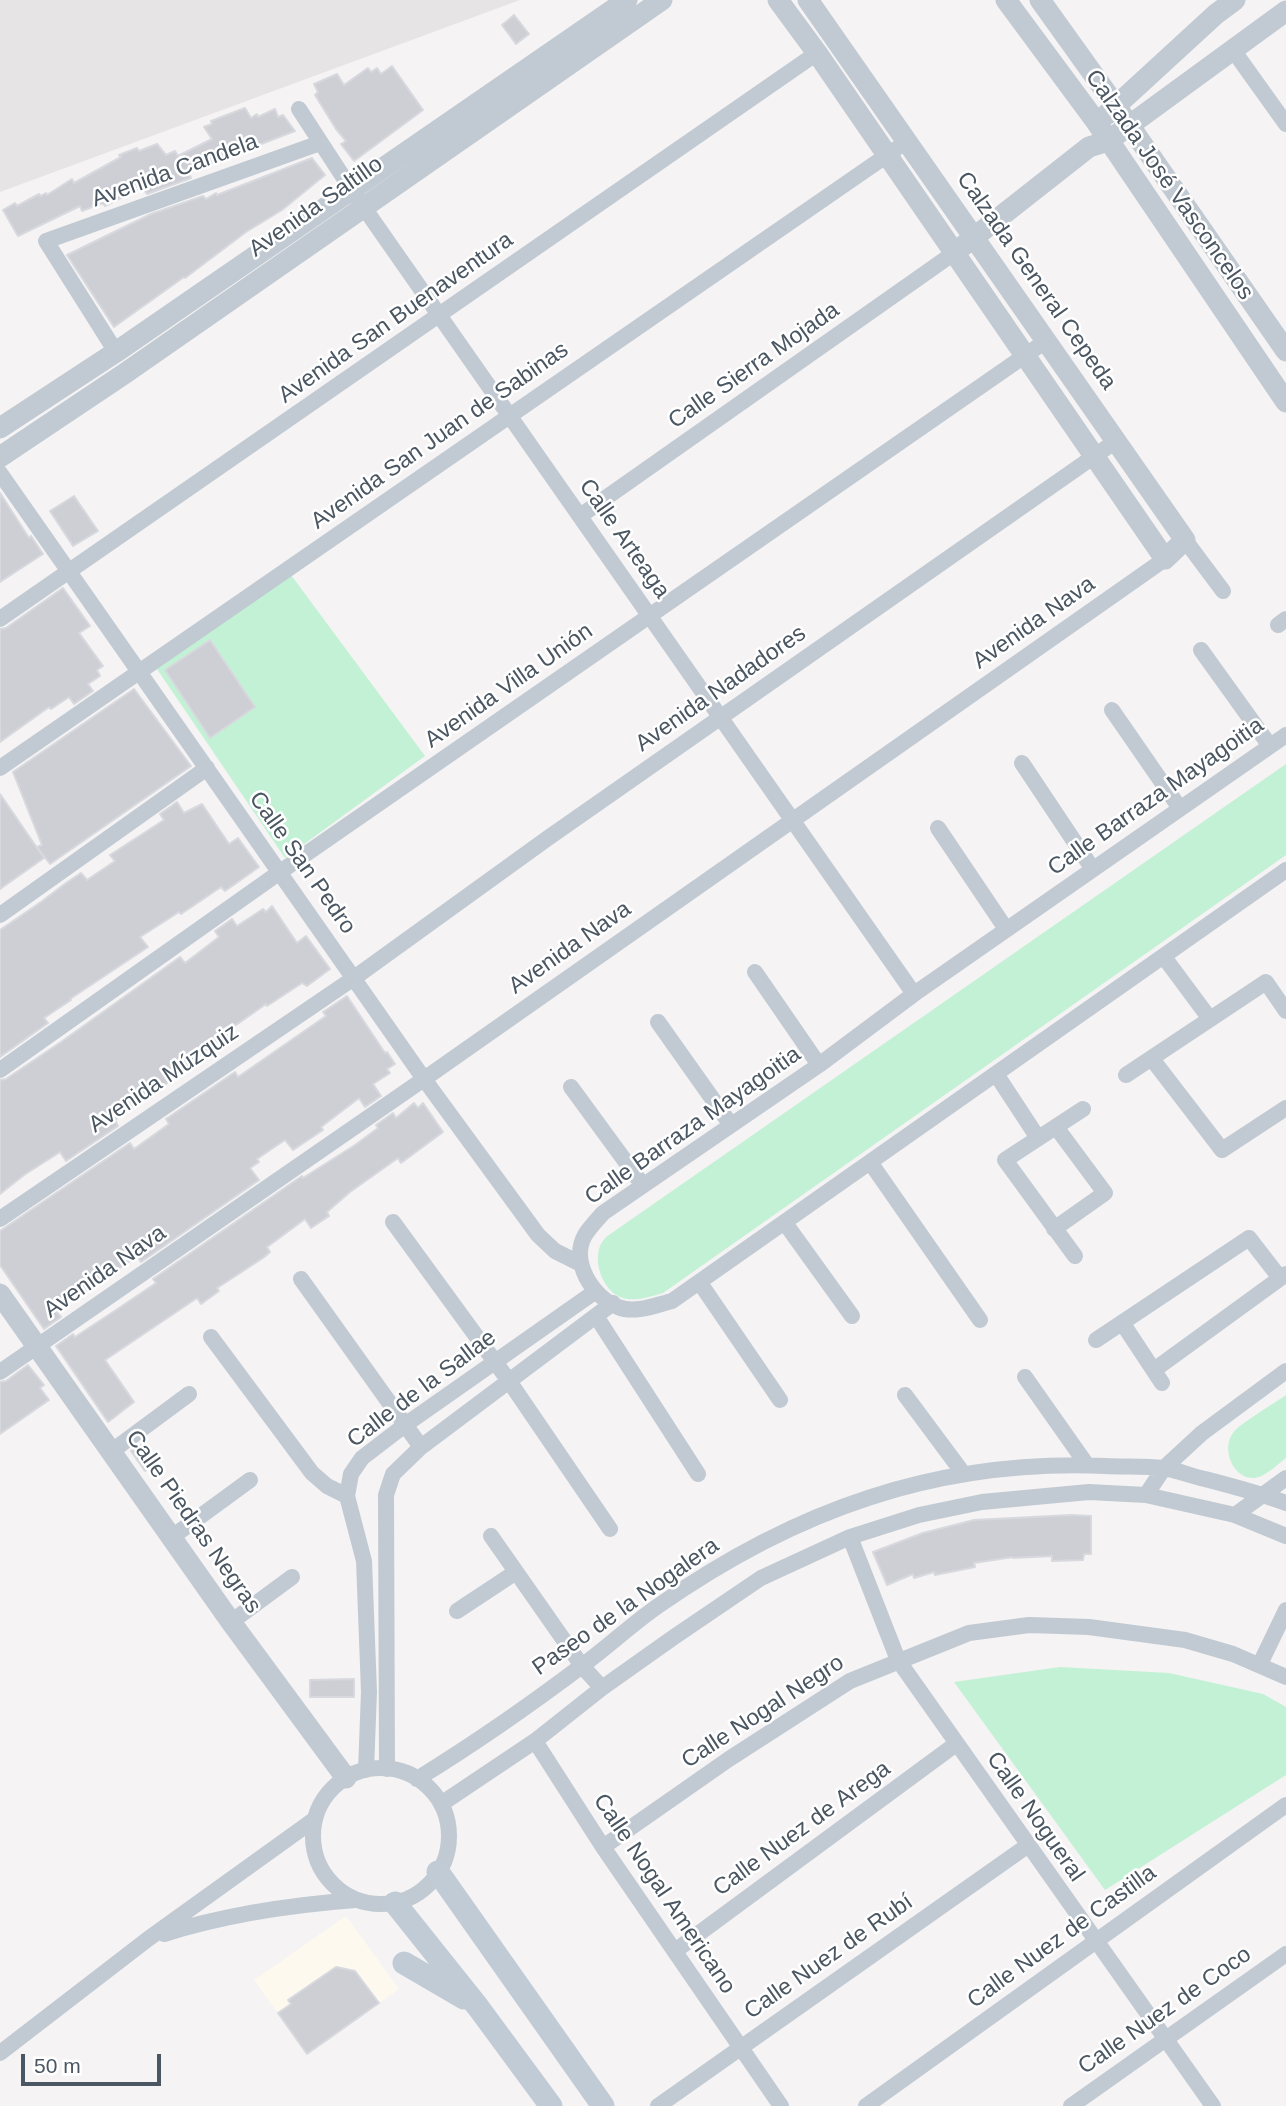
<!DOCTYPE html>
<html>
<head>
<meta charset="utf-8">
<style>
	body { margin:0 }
	#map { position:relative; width:1286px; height:2106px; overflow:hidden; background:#f5f3f3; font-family:Helvetica,sans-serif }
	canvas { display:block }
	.scale { position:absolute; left:21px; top:2054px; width:140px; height:32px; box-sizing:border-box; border:4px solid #4a5661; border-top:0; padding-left:9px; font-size:21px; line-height:24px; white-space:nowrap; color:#4a5661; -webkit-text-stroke:5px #fff; paint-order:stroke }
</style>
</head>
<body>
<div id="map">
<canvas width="1286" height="2106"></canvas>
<div class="scale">50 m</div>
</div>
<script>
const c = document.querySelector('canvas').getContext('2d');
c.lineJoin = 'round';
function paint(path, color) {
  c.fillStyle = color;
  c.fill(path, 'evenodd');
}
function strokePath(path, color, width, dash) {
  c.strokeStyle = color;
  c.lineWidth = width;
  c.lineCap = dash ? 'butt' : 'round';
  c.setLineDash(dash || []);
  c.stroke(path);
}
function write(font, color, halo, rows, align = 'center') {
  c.font = font + ' Helvetica,sans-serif';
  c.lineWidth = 5;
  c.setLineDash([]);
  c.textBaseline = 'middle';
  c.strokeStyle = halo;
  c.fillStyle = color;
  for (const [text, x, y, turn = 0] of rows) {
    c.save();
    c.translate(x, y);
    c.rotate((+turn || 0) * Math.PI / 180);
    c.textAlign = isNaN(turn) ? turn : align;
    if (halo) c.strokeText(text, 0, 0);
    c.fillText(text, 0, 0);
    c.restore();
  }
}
paint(new Path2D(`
	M346,1916L399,1989L307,2054L254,1980Z`), '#fdf9ef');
paint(new Path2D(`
	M0,0H520L0,192Z`), '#e6e4e5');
paint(new Path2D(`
	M291,575L425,756L285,858L157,669Z
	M1286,764V855L663,1293C652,1296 635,1302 623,1298C604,1293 593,1264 600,1246C601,1243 604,1240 606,1237Z
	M1286,1395V1458C1278,1464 1268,1474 1259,1477C1235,1484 1220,1450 1233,1433C1239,1424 1275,1403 1286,1395Z
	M1060,1667L1169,1673L1263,1694L1286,1707V1775L1105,1890L954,1682Z`), '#c3f1d5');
const building = new Path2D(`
	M514,15L529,34L516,44L502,25Z
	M392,66L423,110L354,161L341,144L346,141L336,129L315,95L318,92L314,84L337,74L344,85L368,68L371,72L377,68L381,74Z
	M245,108L251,118L257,114L258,117L275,109L278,117L283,115L295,131L188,172L191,178L147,194L142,187L105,206L103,203L82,211L80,206L18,236L3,210L15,203L17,206L39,194L41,196L46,193L47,195L72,179L74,183L121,157L119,155L137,148L139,151L157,144L166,155L175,151L178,156L212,139L204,127L212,124L211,121Z
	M312,158L325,175L282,210L246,232L185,278L184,277L114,327L67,255L151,214L203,196L206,199L216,193L217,195Z
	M0,493L29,538L31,536L43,554L0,582Z
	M74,496L98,531L73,546L50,511Z
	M63,588L90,626L79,633L103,666L97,670L100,676L88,684L93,691L74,704L69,697L51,709L49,707L0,742V629L6,628Z
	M210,640L255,707L210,738L165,670Z
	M134,689L191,766L50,864L37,847L42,845L13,772Z
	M0,794L44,858L0,889Z
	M177,802L184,813L202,804L229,844L238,838L259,867L225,891L221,887L181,914L179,912L140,937L148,947L70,999L71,1000L44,1018L48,1023L0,1057V930L41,902L66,883L81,873L87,880L115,861L110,855L164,820L160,814Z
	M272,906L297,943L306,936L330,969L307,986L302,983L267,1006L266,1004L226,1032L228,1034L198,1056L200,1059L172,1077L174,1079L145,1097L115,1120L118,1126L66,1161L60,1152L24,1175L0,1194V1080L6,1079L61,1042L180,957L185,963L219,937L215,931L232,919L237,926L263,909L266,912Z
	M347,996L385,1053L387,1052L395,1064L387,1069L390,1073L373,1084L381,1096L365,1107L359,1098L321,1127L323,1130L293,1150L285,1140L273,1148L257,1159L259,1162L250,1168L259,1180L141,1262L137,1256L83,1293L81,1291L55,1310L61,1317L44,1329L0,1265V1231L130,1143L134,1149L169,1124L166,1119L235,1072L238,1077L326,1016L323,1012Z
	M414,1103L418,1108L423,1103L443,1132L401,1163L398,1158L350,1192L327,1212L329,1216L311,1228L305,1219L267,1247L270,1252L263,1258L217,1288L219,1291L201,1304L197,1298L105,1360L134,1402L108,1422L56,1346L73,1334L75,1337L113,1312L156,1283L153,1279L302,1176L303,1178L355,1145L378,1128L376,1125L393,1113L396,1118Z
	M28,1365L44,1385L40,1388L49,1400L0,1434V1382L6,1381Z
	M144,1443L158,1462L145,1471L131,1451Z
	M1071,1515L1091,1516V1554H1084L1083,1560L1052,1561V1556L1013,1558V1557L974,1563L975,1567L935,1575L934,1572L914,1578L913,1574L887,1585L873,1552L923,1533L974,1520Z
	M354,1679V1697H310V1680Z
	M336,1967L355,1971L379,2003L307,2054L278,2013L291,2004L288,2000Z`);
paint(building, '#cdcfd5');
strokePath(building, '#d7d9de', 2);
strokePath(new Path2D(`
	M1233,50L1286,124
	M299,109L351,189L439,315L914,994
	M116,352L46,241L320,143
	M0,473L424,1079L538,1235L555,1251L581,1264
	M580,516L954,253
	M1185,540L1223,591
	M0,619L817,53
	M1278,625L1286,619
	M1201,650L1270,746
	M1112,710L1179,807
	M1286,735L914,994L819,1065L603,1213C597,1220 590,1227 585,1235C570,1261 592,1297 618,1307C635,1314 656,1305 672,1301L1286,870
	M1022,763L1092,868
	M0,768L896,149
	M938,828L1006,929
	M0,915L207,768
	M1164,957L1210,1019
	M755,972L819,1065
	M658,1022L731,1125
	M1152,1059L1222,1150L1286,1108
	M0,1070L280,872L1046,341
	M996,1074L1038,1138
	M1126,1075L1266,982L1286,1011
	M571,1087L642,1184
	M870,1162L980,1320
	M0,1219L354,978L548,838L1116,441
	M393,1222L509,1381L610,1529
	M785,1223L852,1316
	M1054,1229L1105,1193L1056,1127
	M1075,1256L1005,1160L1083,1109
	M301,1279L421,1447
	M700,1283L780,1400
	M596,1316L698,1474
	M1123,1324L1162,1383
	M211,1337L312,1473L327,1486L347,1496
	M1096,1340L1249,1238L1280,1278
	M1154,1370L1286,1274
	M0,1372L424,1079L1165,559
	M1025,1377L1087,1465
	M905,1395L963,1473
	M112,1451L189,1394
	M1146,1495L1164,1468L1202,1433L1286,1371
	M1235,1515L1286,1478
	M491,1536L582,1666L602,1688
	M172,1537L250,1480
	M850,1537L898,1660L1213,2106
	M457,1611L516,1572
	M231,1622L292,1577
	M1260,1664L1286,1610
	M535,1741L603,1847L781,2106
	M313 1836a68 68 0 1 1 136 0a68 68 0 1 1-136 0Z
	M387,1769L386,1495L393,1474L421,1447L613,1303
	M366,1770L369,1692L364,1561L347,1496L351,1474L362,1458L405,1425L596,1291
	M417,1779C474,1744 530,1705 583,1665C609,1646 632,1624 658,1606C795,1510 937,1459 1105,1466C1124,1467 1145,1466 1164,1468C1177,1470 1191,1476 1205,1479C1232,1486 1259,1493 1286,1503
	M441,1804L535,1741L602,1688L674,1637L761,1578L850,1537L919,1515L982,1502L1089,1492L1146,1495L1235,1515L1286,1536
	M603,1847L729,1759L850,1681L969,1633L1029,1625L1089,1627L1185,1640L1233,1654L1286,1677
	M164,1934C227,1914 290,1905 355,1900
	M675,1951L956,1744
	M0,2053L148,1939L315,1819
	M658,2106L1027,1846
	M866,2106L1286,1805
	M1071,2106L1286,1954`), '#c1cad2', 16);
strokePath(new Path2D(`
	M778,0L817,53L1165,559L1185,540L808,0
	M1006,0L1097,123L1286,402
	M1040,0L1116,106L1286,351
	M1106,115L1216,14L1235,0
	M963,246L1089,147L1108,141L1286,11
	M0,428L116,352L627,0
	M0,457L124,374L662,0
	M0,1294L231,1622L346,1778`), '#c1cad2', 21);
strokePath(new Path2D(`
	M438,1872L603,2106
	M395,1903L478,2007L551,2106
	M404,1963L464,1998`), '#c1cbd6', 23);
write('23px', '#4a5661', '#fff', [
	["Avenida Candela",175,171,-20],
	["Calzada José Vasconcelos",1169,185,55],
	["Avenida Saltillo",316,207,-35],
	["Calzada General Cepeda",1036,281,55],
	["Avenida San Buenaventura",396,318,-35],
	["Calle Sierra Mojada",754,366,-35],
	["Avenida San Juan de Sabinas",440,436,-35],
	["Calle Arteaga",624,539,55],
	["Avenida Nava",1034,623,-35],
	["Avenida Villa Unión",509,686,-35],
	["Avenida Nadadores",721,689,-35],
	["Calle Barraza Mayagoitia",1156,797,-35],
	["Calle San Pedro",302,863,55],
	["Avenida Nava",570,948,-35],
	["Avenida Múzquiz",164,1079,-34],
	["Calle Barraza Mayagoitia",693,1126,-35],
	["Avenida Nava",105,1272,-35],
	["Calle de la Sallae",422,1389,-37],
	["Calle Piedras Negras",193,1522,55],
	["Paseo de la Nogalera",626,1607,-35],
	["Calle Nogal Negro",763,1712,-33],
	["Calle Nogueral",1035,1817,55],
	["Calle Nuez de Arega",802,1829,-36],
	["Calle Nogal Americano",664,1894,56],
	["Calle Nuez de Castilla",1062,1937,-36],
	["Calle Nuez de Rubí",829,1957,-35],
	["Calle Nuez de Coco",1165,2011,-35]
]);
</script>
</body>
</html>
